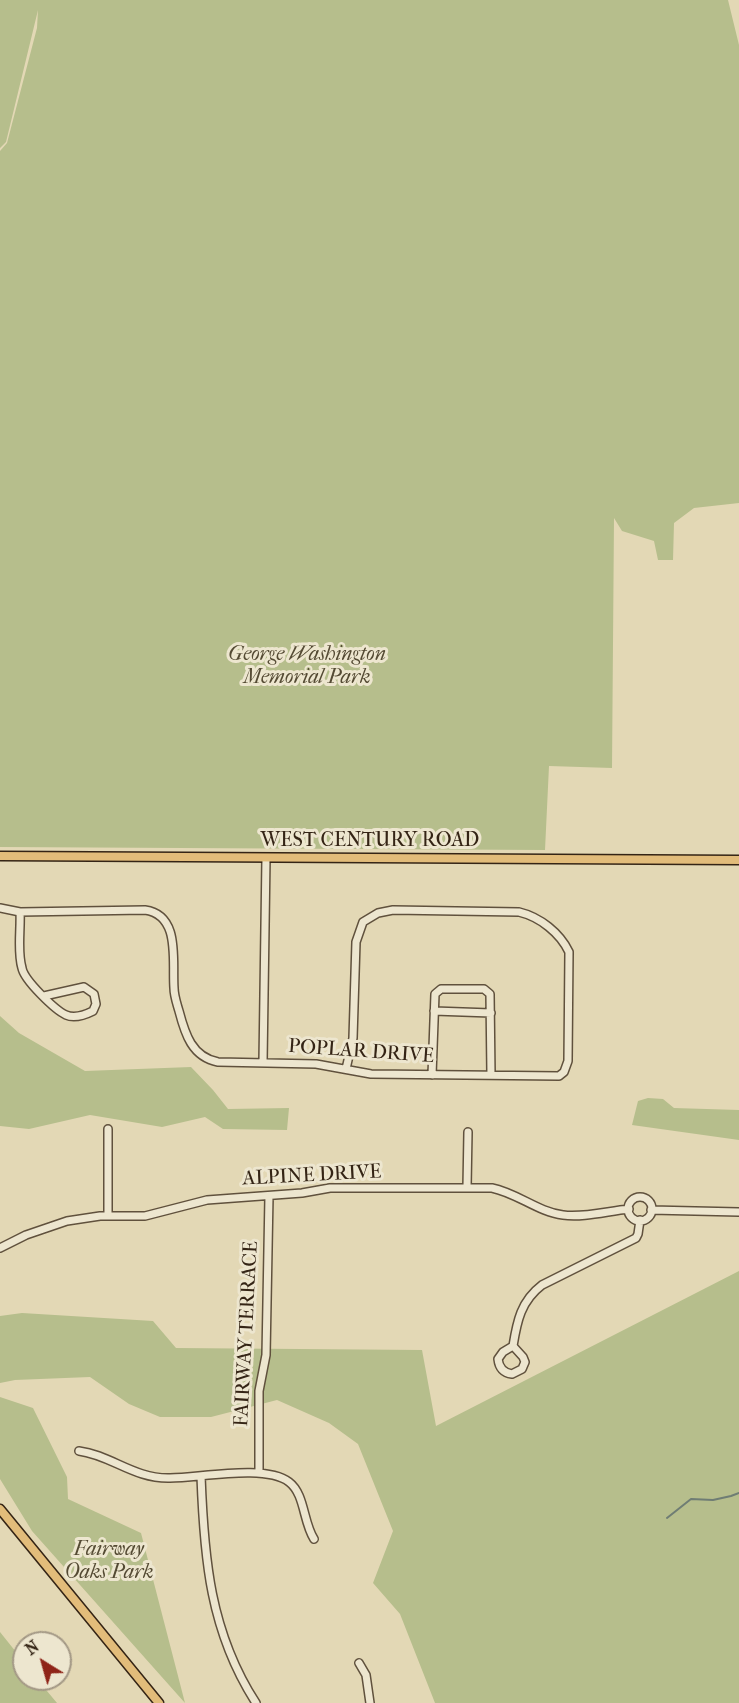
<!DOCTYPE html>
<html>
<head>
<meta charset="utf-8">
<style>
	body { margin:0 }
	#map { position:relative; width:739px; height:1703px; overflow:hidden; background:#e3d8b5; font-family:"IM FELL French Canon",serif }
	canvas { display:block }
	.north { position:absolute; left:12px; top:1631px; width:60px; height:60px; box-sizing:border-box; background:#ede6cf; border:2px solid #a39885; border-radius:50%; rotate:323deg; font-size:16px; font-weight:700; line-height:24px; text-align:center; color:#342415 }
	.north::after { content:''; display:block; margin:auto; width:21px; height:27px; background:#8f2418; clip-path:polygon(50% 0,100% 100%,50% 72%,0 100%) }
</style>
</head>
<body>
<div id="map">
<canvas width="739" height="1703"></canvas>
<div class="north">N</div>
</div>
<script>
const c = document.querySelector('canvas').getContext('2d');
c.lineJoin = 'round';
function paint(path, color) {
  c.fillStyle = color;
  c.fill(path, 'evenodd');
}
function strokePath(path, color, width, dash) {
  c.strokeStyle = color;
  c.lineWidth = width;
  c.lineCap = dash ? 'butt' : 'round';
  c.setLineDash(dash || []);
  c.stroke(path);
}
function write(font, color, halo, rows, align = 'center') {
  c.font = font + ' "IM FELL French Canon",serif';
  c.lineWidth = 6;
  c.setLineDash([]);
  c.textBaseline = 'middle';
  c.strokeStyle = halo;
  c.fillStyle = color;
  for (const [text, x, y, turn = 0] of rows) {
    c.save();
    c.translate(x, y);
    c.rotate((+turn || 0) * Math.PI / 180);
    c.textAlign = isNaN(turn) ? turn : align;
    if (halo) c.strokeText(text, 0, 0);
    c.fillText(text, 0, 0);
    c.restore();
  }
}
paint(new Path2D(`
	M0,0H728L739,45V503L694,508L674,523L673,560H658L654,541L622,531L614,518L612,768L549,766L545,850L0,847V151L7,143L37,28L38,10L6,142L0,148Z
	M0,1016L19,1033L85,1071L191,1067L213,1090L228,1109L289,1108L287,1130L223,1129L205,1117L162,1127L90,1115L29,1129L0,1126Z
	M648,1098L663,1099L674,1108L739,1110V1140L632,1125L638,1101Z
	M739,1271V1703H435L400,1614L373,1583L393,1531L358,1444L329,1423L277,1400L211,1417H160L129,1404L90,1377L15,1380L0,1383V1316L22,1313L153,1321L176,1348L422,1350L436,1426Z
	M0,1397L33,1408L67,1477L68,1499L141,1533L185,1703L32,1531L0,1479Z
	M0,1632L24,1662V1679H37L57,1703H0Z`), '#b6be8c');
strokePath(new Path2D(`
	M667,1518L691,1499L713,1500L731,1496L739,1493`), '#6f7d74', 2);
const minor = new Path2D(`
	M0,908L20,912L145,910C181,915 172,961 174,988C174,996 177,1004 179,1011C185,1034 192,1057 218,1062L316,1064L371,1074L559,1076L564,1072L568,1061L569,952C560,933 540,917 519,912L393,910L378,913L363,922L356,942L353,1038L346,1069
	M20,912C21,930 17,951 22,968C24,980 55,1010 66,1015C75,1019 85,1015 93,1011L96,1004L94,994L84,987L44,996
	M434,1011L491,1013
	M263,1062L266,858
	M432,1075L435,994L441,989H484L490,994L491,1075
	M467,1187L468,1132
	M628 1209a12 12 0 1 1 24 0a12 12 0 1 1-24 0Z
	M651,1210L739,1212
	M108,1216V1129
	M0,1248L26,1235L67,1221L100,1216H145L207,1200L302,1193L330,1188H492C517,1193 538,1212 563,1215C583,1218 608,1211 629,1209
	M513,1346C517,1321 521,1301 542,1285L636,1238L638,1234L640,1220
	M513,1346L523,1357L525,1362L522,1369L512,1374C504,1373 499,1368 498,1359L503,1352Z
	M79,1451C111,1455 134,1479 170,1478C200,1478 265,1464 289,1482C305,1494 303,1522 314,1539
	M259,1473V1391L266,1355L269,1196
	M201,1476C204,1558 210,1632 256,1703
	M359,1663L366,1675L370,1703`);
const major = new Path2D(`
	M0,856L739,860
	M0,1509L159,1703`);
strokePath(minor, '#60513d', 10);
strokePath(major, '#342415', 11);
strokePath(minor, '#ede6cf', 7);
strokePath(major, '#e2bc7a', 8);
write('italic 20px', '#544a33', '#ede6cf', [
	["George Washington",307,655],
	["Memorial Park",307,678],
	["Fairway",109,1550],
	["Oaks Park",109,1573]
]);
write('20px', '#342415', '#ede6cf', [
	["WEST CENTURY ROAD",370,841],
	["POPLAR DRIVE",361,1052,4],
	["ALPINE DRIVE",312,1176,-3],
	["FAIRWAY TERRACE",247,1334,-87]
]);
</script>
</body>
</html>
